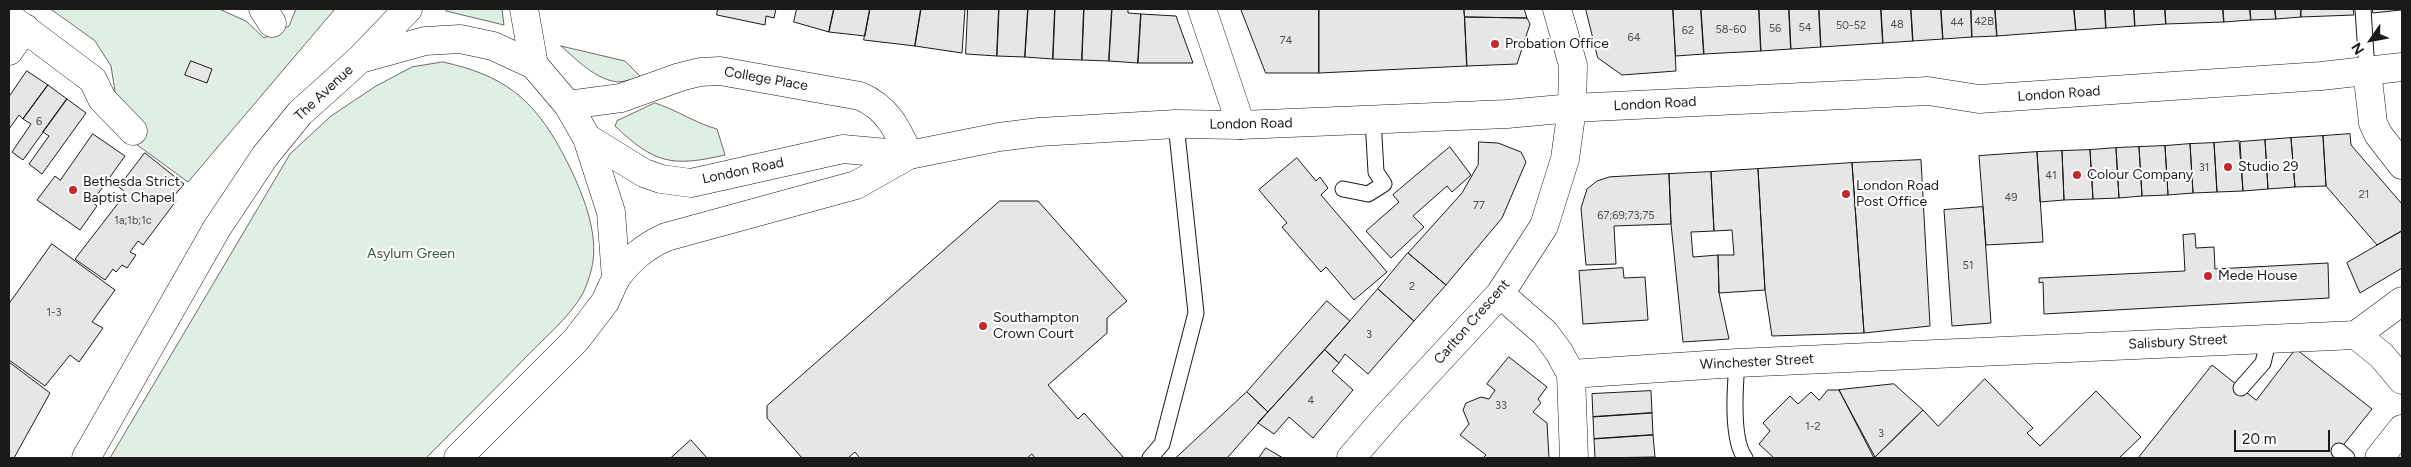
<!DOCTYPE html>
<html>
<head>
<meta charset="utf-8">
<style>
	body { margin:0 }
	#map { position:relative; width:2411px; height:467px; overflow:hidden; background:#fff; font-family:Figtree,sans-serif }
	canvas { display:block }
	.frame { position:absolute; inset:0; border:10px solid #1a1a1a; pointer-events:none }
	.north { position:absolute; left:2346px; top:15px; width:50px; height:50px; -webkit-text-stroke:4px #fff; paint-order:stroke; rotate:237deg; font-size:14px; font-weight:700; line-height:20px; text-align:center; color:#1a1a1a }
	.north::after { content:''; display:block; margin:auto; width:18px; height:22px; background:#1a1a1a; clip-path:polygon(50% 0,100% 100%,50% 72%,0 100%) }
	.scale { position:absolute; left:2234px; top:430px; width:96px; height:22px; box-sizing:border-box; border:2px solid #1a1a1a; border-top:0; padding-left:6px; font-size:15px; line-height:18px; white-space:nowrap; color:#1a1a1a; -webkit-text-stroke:4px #fff; paint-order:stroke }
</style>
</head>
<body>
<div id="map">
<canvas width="2411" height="467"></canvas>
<div class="frame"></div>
<div class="north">N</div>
<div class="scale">20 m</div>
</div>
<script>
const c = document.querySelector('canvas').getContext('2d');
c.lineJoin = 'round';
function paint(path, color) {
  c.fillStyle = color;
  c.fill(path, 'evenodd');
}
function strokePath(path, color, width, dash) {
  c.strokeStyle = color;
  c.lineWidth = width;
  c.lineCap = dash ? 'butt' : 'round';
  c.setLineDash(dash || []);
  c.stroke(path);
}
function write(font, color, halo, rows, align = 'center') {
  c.font = font + ' Figtree,sans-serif';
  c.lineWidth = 4;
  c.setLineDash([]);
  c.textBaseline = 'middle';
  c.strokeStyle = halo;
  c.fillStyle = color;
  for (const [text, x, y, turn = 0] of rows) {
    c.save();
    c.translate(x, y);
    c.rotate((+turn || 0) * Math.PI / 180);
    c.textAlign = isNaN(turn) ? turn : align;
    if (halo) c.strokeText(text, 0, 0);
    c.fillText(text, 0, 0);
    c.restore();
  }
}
const green = new Path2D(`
	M51,9H219L246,21L264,38L289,26L296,9H335L188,182L129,139L116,98L111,66L95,41Z
	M447,9H502L504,25L446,11Z
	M561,46L625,61L641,77C634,78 625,82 618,82C596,80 577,60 561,46Z
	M443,62C503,75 533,98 562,152C578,182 598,226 593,261C592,270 587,285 583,293C570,317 546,336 527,356C494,390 460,424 426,458H110L290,154L331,116L376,86L412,67Z
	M655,103C677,110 695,123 717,129L725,155C672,167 655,164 615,126L617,121Z`);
paint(green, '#e0efe3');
strokePath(green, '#6a6a6a', 1);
const building = new Path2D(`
	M718,9H776L774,18L766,16L765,25L717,15Z
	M797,9H834L829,32L794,22Z
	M834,9H870L865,36L829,32Z
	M870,9H921L915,46L864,40Z
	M921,9H965L962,53L915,46Z
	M968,9H999L997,56L966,54Z
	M999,9H1028L1025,57L997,56Z
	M1028,9H1055L1053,59L1025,57Z
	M1055,9H1084L1082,60L1053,59Z
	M1084,9H1112L1109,61L1082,60Z
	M1112,9H1128V13L1141,14L1138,63L1109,61Z
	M1241,9H1319V73H1266Z
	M1319,9H1464L1467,66L1319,73Z
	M1464,9H1524L1527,18L1465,17Z
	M1586,9H1673L1676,71L1622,75L1598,58Z
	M1673,9H1701L1704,54L1676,56Z
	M1701,9H1759L1761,51L1704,54Z
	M1759,9H1789L1791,49L1761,51Z
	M1789,9H1819L1821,47L1791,49Z
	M1819,9H1881L1883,43L1821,47Z
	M1881,9H1911L1913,41L1883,43Z
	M1911,9H1941L1943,39L1913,41Z
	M1941,9H1971L1972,37L1943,39Z
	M1971,9H1995L1997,36L1972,37Z
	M1995,9H2074L2076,30L1997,36Z
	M2074,9H2105L2106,28L2076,30Z
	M2105,9H2134L2135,26L2106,28Z
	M2134,9H2165L2166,24L2135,26Z
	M2165,9H2223L2224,22L2166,24Z
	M2223,9H2250L2251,20L2224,22Z
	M2250,9H2275L2276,19L2251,20Z
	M2275,9H2301V17L2276,19Z
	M2301,9H2353L2354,15L2301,17Z
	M2373,9H2401V10L2373,13Z
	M1141,14L1176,16L1193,63H1138Z
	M1465,17L1527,18L1530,24L1517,64L1467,66Z
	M191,61L212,69L207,83L185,75Z
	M27,71L48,85L23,119L19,115L9,129V97Z
	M48,85L67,99L23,160L12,152L31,124L23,119Z
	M67,99L86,113L42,174L29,164L49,136L43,132Z
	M93,134L125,156L92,202L97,206L80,230L37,200L55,176L60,180Z
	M2350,134L2351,145L2402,204V231L2377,245L2326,186L2323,136Z
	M2323,136L2326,186L2295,187L2291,138Z
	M2291,138L2295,187L2268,189L2265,140Z
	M2265,140L2268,189L2243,191L2240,142Z
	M2239,141L2243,191L2217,192L2214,143Z
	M1479,142L1498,143L1521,152L1526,162L1502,218L1446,285L1408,253L1462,193L1478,165Z
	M2214,143L2217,192L2193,193L2190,144Z
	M2190,144L2193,193L2168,195L2165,146Z
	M2165,146L2168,195L2142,196L2139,147Z
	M1450,147L1471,175L1452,192L1447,186L1413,216L1424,227L1391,258L1366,231L1399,202L1393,195Z
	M2139,147L2142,196L2119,198L2116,148Z
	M2116,148L2119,198L2093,199L2090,150Z
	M2090,150L2093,199L2064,200L2062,151Z
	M2062,151L2064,200L2040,202L2037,152Z
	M2037,152L2043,242L1986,245L1979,156Z
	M145,153L184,184L173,197L176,201L143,245L138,241L130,252L136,255L127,268L122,265L116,272L113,269L105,280L75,259L126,193L119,187Z
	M1297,158L1316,181L1320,177L1328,188L1321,195L1387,272L1354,300L1326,267L1321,272L1282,227L1287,223L1259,190Z
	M1921,160L1930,326L1864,333L1852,163Z
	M1852,163L1864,333L1772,336L1765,290L1758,169Z
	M1758,169L1765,290L1719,293L1718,255H1734L1732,230L1714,231L1711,172Z
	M1711,172L1714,231L1691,232L1693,257L1718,255L1719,293L1729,339L1683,342L1671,224L1669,174Z
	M1669,174L1671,224L1614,226L1616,264L1586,265L1581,208L1587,189L1597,181L1609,177Z
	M1000,201H1038L1127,301L1107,318V333L1048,385L1078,419L1084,413L1124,458H1035L1032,454L1027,458H858L859,457L855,452L848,458H802L767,418V406Z
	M1983,207L1991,323L1952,326L1944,210Z
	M2402,231V268L2360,293L2347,263Z
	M2195,234L2196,248L2214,247L2215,269L2328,263L2329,298L2044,314L2043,282L2039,283V278L2185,271L2183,235Z
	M52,244L115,290L92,322L103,328L79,362L70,355L45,386L9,360V304Z
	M1408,253L1446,285L1414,321L1378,289Z
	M1623,268L1624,278L1645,277L1648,320L1583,324L1579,271Z
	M1378,289L1414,321L1368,374L1345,354L1339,363L1325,350Z
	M1327,301L1350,321L1268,412L1247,392Z
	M2296,349L2372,409L2333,458H2138L2212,365L2256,400Z
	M1325,350L1339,363L1332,371L1353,390L1313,438L1289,417L1274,434L1258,423Z
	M1509,357L1547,387L1538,399L1541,403L1533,412L1547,423L1549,458H1483L1486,455L1460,435L1469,424L1463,410L1466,403L1481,397L1489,399L1495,390L1487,384Z
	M9,362L50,393L14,458H9Z
	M1985,379L2033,428L2027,433L2040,446L2096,391L2141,437L2119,458H1874L1923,410L1938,426Z
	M1894,384L1923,410L1875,457L1839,390Z
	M1828,390H1839L1874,458H1774L1759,444L1770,431L1763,423L1790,396L1798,404L1811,392L1819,400Z
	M1651,391L1652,413L1593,417L1592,394Z
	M1247,392L1268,412L1227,458H1176Z
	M1652,413L1653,435L1594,439L1593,417Z
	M1653,435L1655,457L1595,458L1594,439Z
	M691,440L707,458H671Z
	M1266,448L1283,458H1259Z`);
paint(building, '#e6e6e6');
strokePath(building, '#1a1a1a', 1);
const lane = new Path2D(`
	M2363,9L2367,70
	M1343,189L1368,194L1384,184L1376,172L1373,119
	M1737,363C1735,387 1731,439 1745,458
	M2241,388L2263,363L2269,338
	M2339,451L2347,458
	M1150,458L1162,444L1196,313L1176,124`);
const street = new Path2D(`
	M263,9L272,23
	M1202,9L1241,125
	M9,17L93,80L102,99L133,131
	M9,51L25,28
	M2367,70L2373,123L2378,134L2402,165
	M568,105L621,98L680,77L700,72L720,71L860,96C888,108 897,129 909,155
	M1500,294L1545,333L1559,352L1571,374L1574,458
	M2356,335L2381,355L2402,380
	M1571,374L1737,363L2356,335L2402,301
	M1351,458L1389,414L1500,294L1544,226L1565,159L1572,108L1573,65L1557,9
	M2379,458L2402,429`);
const secondary = new Path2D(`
	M587,138L644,173L661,179L691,183L843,149L909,155L999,137L1039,132L1176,124L1241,125L1507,114L1572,108L1928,91L1979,99L2321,76L2402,67
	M616,278C630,259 644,247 666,237L856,185L909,155`);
const primary = new Path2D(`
	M524,9L534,65
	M360,59L425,41L460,39L493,46L534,65L568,105L587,138L611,212L616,278L605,302L576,340L458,458
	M86,458L217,228L265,156L300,113L360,59L408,9`);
strokePath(lane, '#1a1a1a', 17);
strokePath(street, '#1a1a1a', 29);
strokePath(secondary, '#1a1a1a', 29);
strokePath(primary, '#1a1a1a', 29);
strokePath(lane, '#fff', 15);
strokePath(street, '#fff', 28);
strokePath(secondary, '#fff', 28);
strokePath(primary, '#fff', 28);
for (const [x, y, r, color] of [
	[1495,44,5,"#c62828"],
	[2228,167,5,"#c62828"],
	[2077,175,5,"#c62828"],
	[73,190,5,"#c62828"],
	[1846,194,5,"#c62828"],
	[2208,276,5,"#c62828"],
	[983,326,5,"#c62828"]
]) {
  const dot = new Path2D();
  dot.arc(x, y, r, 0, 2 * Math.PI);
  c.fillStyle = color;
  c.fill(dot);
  strokePath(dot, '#fff', 2);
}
write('11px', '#4d4d4d', null, [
	["42B",1984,22],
	["44",1957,23],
	["48",1897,25],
	["50-52",1851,26],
	["54",1805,28],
	["56",1775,29],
	["58-60",1731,30],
	["62",1688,31],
	["64",1634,38],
	["74",1286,41],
	["6",39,122],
	["31",2204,168],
	["41",2051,176],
	["21",2364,195],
	["49",2011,198],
	["77",1479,206],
	["67;69;73;75",1626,216],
	["1a;1b;1c",133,221],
	["51",1968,266],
	["2",1412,287],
	["1-3",54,313],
	["3",1369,335],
	["4",1311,401],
	["33",1501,406],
	["1-2",1813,427],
	["3",1881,434]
]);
write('14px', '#1a1a1a', '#fff', [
	["Probation Office",1505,44],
	["Studio 29",2238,167],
	["Colour Company",2087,175],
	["Bethesda Strict",83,182],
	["Baptist Chapel",83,198],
	["London Road",1856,186],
	["Post Office",1856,202],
	["Mede House",2218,276],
	["Southampton",993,318],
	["Crown Court",993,334]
], 'left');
write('14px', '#1a1a1a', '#fff', [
	["College Place",766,79,10],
	["The Avenue",324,93,-43],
	["London Road",2059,94,-4],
	["London Road",1655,104,-3],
	["London Road",1251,124,-1],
	["London Road",743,171,-12],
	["Carlton Crescent",1472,322,-49],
	["Salisbury Street",2178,342,-3],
	["Winchester Street",1757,362,-3]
]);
write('14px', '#2b5a34', '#fff', [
	["Asylum Green",411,254]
]);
</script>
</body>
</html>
